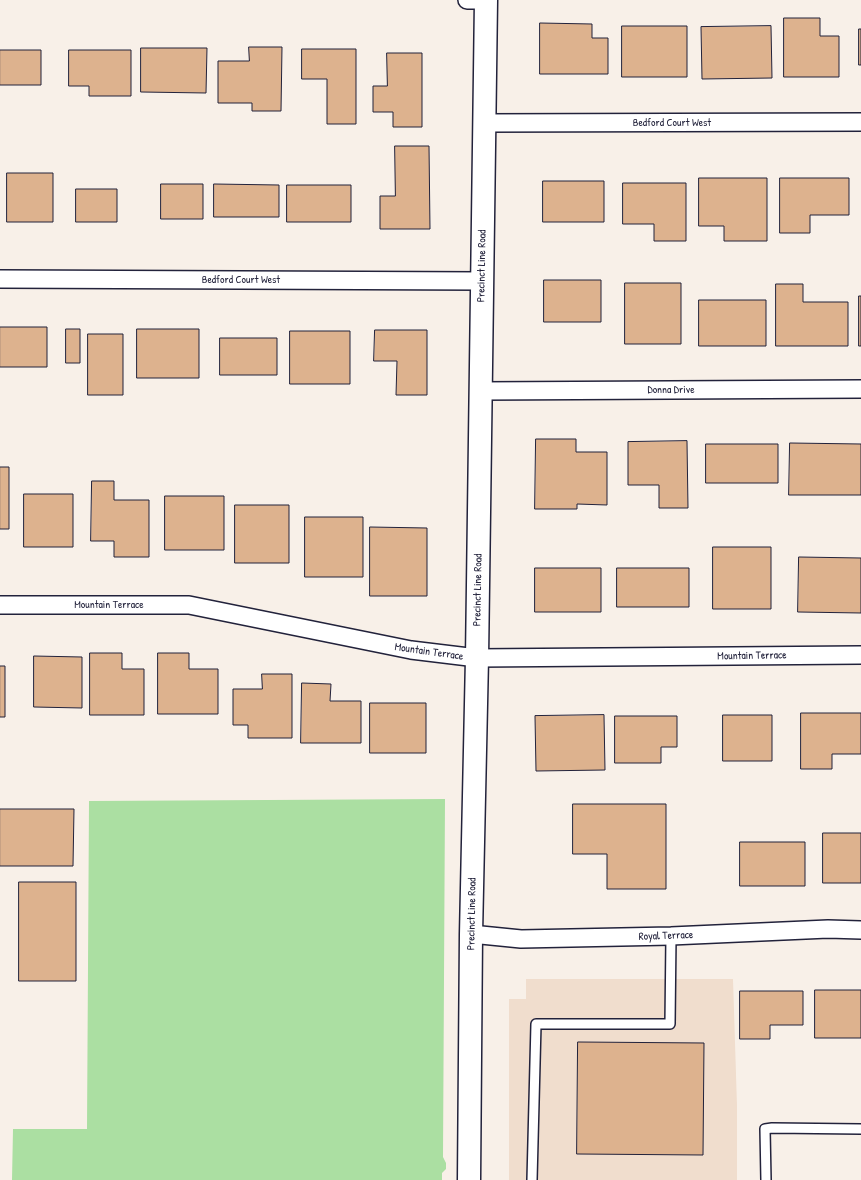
<!DOCTYPE html>
<html>
<head>
<meta charset="utf-8">
<style>
	body { margin:0 }
	canvas { display:block; background:#f8f0e8 }
</style>
</head>
<body>
<canvas width="861" height="1180"></canvas>
<script>
const c = document.querySelector('canvas').getContext('2d');
c.lineJoin = 'round';
function paint(path, color) {
  c.fillStyle = color;
  c.fill(path, 'evenodd');
}
function strokePath(path, color, width, dash) {
  c.strokeStyle = color;
  c.lineWidth = width;
  c.lineCap = dash ? 'butt' : 'round';
  c.setLineDash(dash || []);
  c.stroke(path);
}
function write(font, color, halo, rows, align = 'center') {
  c.font = font + ' "Patrick Hand",sans-serif';
  c.lineWidth = 4;
  c.setLineDash([]);
  c.textBaseline = 'middle';
  c.strokeStyle = halo;
  c.fillStyle = color;
  for (const [text, x, y, turn = 0] of rows) {
    c.save();
    c.translate(x, y);
    c.rotate((+turn || 0) * Math.PI / 180);
    c.textAlign = isNaN(turn) ? turn : align;
    if (halo) c.strokeText(text, 0, 0);
    c.fillText(text, 0, 0);
    c.restore();
  }
}
paint(new Path2D(`
	M526,979H733L737,1106V1180H509V999H526Z`), '#f0ddcd');
paint(new Path2D(`
	M445,799L443,1157L446,1163V1169L442,1173V1180H12L13,1129H87L89,801Z`), '#abdfa2');
const building = new Path2D(`
	M784,18H820V36H839V77H784Z
	M540,23L592,24V38H608V74H540Z
	M622,26H687V77H622Z
	M771,26L772,78L702,79L701,27Z
	M859,29H861V65H859Z
	M249,47H282L281,111H252V103H218V61H249Z
	M141,48H207L206,93L141,92Z
	M302,49H356V124H327V79H302Z
	M0,50H41V85H0Z
	M69,50H131V96H89V86H69Z
	M387,53H422V127H393V112H373V86H387Z
	M395,146H429L430,229H380V196H395Z
	M7,173H53V222H7Z
	M699,178H767V241H724V226H699Z
	M780,178H849V215H810V233H780Z
	M543,181H604V222H543Z
	M623,183H686V241H654V224H623Z
	M161,184H203V219H161Z
	M214,184L279,185V217H214Z
	M287,185H351V222H287Z
	M76,189H117V222H76Z
	M544,280H601V322H544Z
	M625,283H681V344H625Z
	M776,284H803V302H848V346H776Z
	M859,296H861V346H859Z
	M699,300H766V346H699Z
	M0,327H47V367H0Z
	M66,329H80V363H66Z
	M137,329H199V378H137Z
	M375,330H427V395H396L397,361H374Z
	M290,331H350V384H290Z
	M88,334H123V395H88Z
	M220,338H277V375H220Z
	M536,439H576V452H607V505L577,504V509H535Z
	M687,441L688,508H659V485H628V442Z
	M790,443L861,444V495H789Z
	M706,444H778V483H706Z
	M0,467H9V529H0Z
	M92,481H114V500H149V557H114V541H91Z
	M24,494H73V547H24Z
	M165,496H224V550H165Z
	M235,505H289V563H235Z
	M305,517H363V577H305Z
	M370,527L427,528V596H370Z
	M713,547H771V609H713Z
	M799,557L861,558V613L798,612Z
	M535,568H601V612H535Z
	M617,568H689V607H617Z
	M90,653H122V669H144V715H90Z
	M158,653H189V669H218V714H158Z
	M34,656L82,657V708L34,707Z
	M0,666H5V717H0Z
	M262,674H292V738H248V725H233V689H262Z
	M302,683L331,684L330,701H361V743H301Z
	M370,703H426V753H370Z
	M801,713H861V754H832V769H801Z
	M604,715L605,770L536,771L535,716Z
	M723,715H772V761H723Z
	M615,716H677V747H661V763H615Z
	M573,804H666V889H607V854H573Z
	M0,809H74L73,866H0Z
	M823,833H861V883H823Z
	M740,842H805V886H740Z
	M19,882H76V981H19Z
	M815,990H861V1038H815Z
	M740,991H803V1025H770V1039H740Z
	M578,1042L704,1043L703,1155L577,1154Z`);
paint(building, '#ddb28e');
strokePath(building, '#22223b', 1);
const service = new Path2D(`
	M532,1180L536,1024H670L671,936
	M766,1180L765,1129L772,1128L861,1129`);
const minor = new Path2D(`
	M467,0H486
	M484,123L861,122
	M0,279L482,281
	M481,391L861,389
	M0,605H189L411,650L477,658L861,655
	M471,934L521,939L671,936L828,929L861,930`);
const secondary = new Path2D(`
	M469,1180L471,934L477,658L486,0`);
strokePath(service, '#22223b', 12);
strokePath(minor, '#22223b', 20);
strokePath(secondary, '#22223b', 25);
strokePath(service, '#fff', 9);
strokePath(minor, '#fff', 17);
strokePath(secondary, '#fff', 22);
write('11px', '#22223b', '#fff', [
	["Bedford Court West",672,123],
	["Precinct Line Road",482,266,-89],
	["Bedford Court West",241,280],
	["Donna Drive",671,390],
	["Precinct Line Road",478,590,-89],
	["Mountain Terrace",109,605],
	["Mountain Terrace",429,652,8],
	["Mountain Terrace",752,656,-1],
	["Precinct Line Road",472,914,-89],
	["Royal Terrace",666,936,-2]
]);
</script>
</body>
</html>
